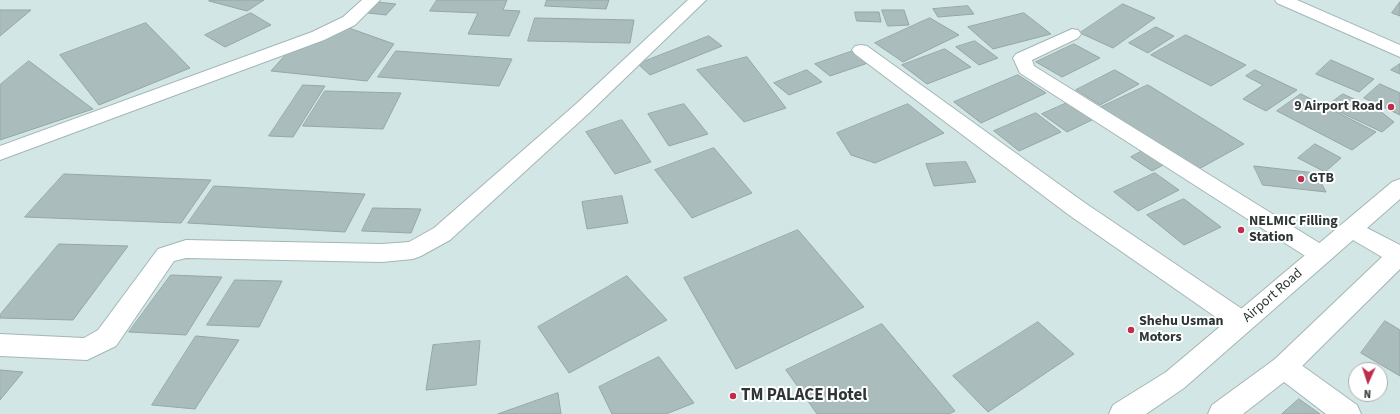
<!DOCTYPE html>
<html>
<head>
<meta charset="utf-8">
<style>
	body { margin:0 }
	#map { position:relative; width:1400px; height:414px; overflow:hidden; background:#d2e6e5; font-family:"Source Sans 3",sans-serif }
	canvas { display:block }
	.north { position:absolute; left:1348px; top:362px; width:40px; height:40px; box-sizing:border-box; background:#fff; border:1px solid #abaeae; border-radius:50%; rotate:183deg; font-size:11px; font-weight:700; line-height:16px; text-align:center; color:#2d3535 }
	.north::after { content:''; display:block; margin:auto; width:14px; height:18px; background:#be2e4a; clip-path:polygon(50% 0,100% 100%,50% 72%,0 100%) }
</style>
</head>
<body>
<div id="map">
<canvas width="1400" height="414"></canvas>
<div class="north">N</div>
</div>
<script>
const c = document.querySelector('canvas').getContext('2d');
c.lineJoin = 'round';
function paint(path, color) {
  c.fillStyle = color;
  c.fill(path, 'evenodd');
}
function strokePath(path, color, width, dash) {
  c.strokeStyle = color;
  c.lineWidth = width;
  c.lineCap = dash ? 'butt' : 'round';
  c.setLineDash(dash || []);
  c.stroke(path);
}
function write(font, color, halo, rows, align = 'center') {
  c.font = font + ' "Source Sans 3",sans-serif';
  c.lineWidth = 4;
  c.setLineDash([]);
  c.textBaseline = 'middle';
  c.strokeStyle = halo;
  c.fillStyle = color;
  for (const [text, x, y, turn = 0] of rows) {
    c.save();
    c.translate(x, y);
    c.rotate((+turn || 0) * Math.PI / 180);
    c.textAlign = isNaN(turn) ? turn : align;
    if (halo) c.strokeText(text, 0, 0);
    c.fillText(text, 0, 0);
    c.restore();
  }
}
const building = new Path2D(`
	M211,0H264L247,11L209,1Z
	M437,0H507L503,10L520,11L509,36L468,34L478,13L430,11Z
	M547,0H609L606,9L545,6Z
	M377,2L396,4L386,15L368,13Z
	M1400,2V16L1392,13Z
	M1123,4L1155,18L1113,48L1080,33Z
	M968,6L974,14L938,17L933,9Z
	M0,10H31L0,36Z
	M882,10H904L909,25L888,26Z
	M855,12H879L881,22L857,21Z
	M251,13L271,25L225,47L205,35Z
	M1024,13L1051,34L993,49L968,27Z
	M535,18L634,20L630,43L528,41Z
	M930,18L959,35L903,62L875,43Z
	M146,23L190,68L99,105L60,55Z
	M1156,27L1174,36L1148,53L1129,43Z
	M349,28L394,44L367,81L271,71L287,53Z
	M1186,35L1246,65L1211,86L1151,55Z
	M709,36L722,46L650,75L638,64Z
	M975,41L998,58L979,65L956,47Z
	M1074,44L1100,58L1062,77L1036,62Z
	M945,49L971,67L927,84L902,65Z
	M856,50L871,62L830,76L815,64Z
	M396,51L512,59L499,86L378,77Z
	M747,57L786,108L744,122L697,70Z
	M1331,60L1374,79L1359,92L1316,74Z
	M29,61L93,109L0,140V85Z
	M1400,64V74L1391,70Z
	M807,70L822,82L789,95L774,83Z
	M1115,70L1139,84L1100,105L1076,90Z
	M1255,70L1297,90L1266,111L1243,99L1263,85L1246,76Z
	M1018,75L1046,93L981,123L954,102Z
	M1380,84L1400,93V115L1364,98Z
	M303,85L325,86L293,137L269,136Z
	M1148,85L1244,144L1197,170L1101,107Z
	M325,91L401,93L383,129L303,126Z
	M1301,94L1376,132L1352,150L1277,111Z
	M1343,94L1380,111L1394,122L1382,132L1327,106Z
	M1069,102L1094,119L1067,132L1042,114Z
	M684,104L708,134L669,146L648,114Z
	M908,104L944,133L875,163L851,155L837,133Z
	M1036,113L1061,132L1019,151L994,131Z
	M622,120L651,162L615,174L586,132Z
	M1315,144L1341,158L1325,172L1298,158Z
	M714,148L752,193L692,218L655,170Z
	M1144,150L1165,164L1152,171L1131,157Z
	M966,162L976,182L934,186L926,164Z
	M1254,166L1316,173L1326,192L1263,185Z
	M1155,173L1179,190L1138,211L1114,192Z
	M64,174L211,180L181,223L25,217Z
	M214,186L365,194L345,232L188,223Z
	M622,196L628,223L587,229L582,202Z
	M1184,199L1221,227L1184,245L1147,215Z
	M373,208L421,209L411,233L362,231Z
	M798,230L864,307L736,369L684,278Z
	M59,244L128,246L73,320L0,318V315Z
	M171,275L222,277L186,335L129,332Z
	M627,276L667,320L569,373L538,327Z
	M235,280L282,281L259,327L207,325Z
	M1385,321L1400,330V376L1361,353Z
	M1038,322L1074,354L988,412L953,376Z
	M882,324L955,411L949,414H817L786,370Z
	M196,336L239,340L195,409L152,405Z
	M480,341L476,385L426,390L433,345Z
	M659,357L694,403L666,414H612L599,387Z
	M0,370L23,372L0,400Z
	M558,393L561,414H498Z
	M1299,399L1320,414H1282Z`);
paint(building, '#aabdbc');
strokePath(building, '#94a7a6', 1);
const minor = new Path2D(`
	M362,0H380L355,25L324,40L0,160V146L312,32L343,17Z
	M688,0H706L590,112L450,240L421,256L413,259L382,262L186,258L174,261L116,346L87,360L0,356V334L84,338L98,330L158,249L186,240L382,244L409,242L434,228L576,104Z
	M1275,0H1297L1400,45V57L1277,3Z
	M1072,29L1078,30L1081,34L1078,38L1032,60L1034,66L1329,249L1333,255L1329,261L1321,264L1313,261L1020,73L1013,58L1016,54Z
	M861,45L867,46L1085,203L1251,315L1255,322L1251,329L1242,332L1233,329L1069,215L855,54L852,50L855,46Z
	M1284,356L1293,359L1357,405L1361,414H1326L1275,375L1271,367L1275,359Z`);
const secondary = new Path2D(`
	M1400,179V199L1367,228L1400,245V269L1293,375L1243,414H1208L1212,405L1275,359L1382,257L1353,240L1184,388L1146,414H1109L1113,405L1166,372L1392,182Z`);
strokePath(minor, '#a3b6b5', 2);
strokePath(secondary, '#a3b6b5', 2);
paint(minor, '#fff');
paint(secondary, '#fff');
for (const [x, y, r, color] of [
	[1391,107,4,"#be2e4a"],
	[1301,179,4,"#be2e4a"],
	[1241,230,4,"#be2e4a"],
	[1131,330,4,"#be2e4a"],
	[733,396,4,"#be2e4a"]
]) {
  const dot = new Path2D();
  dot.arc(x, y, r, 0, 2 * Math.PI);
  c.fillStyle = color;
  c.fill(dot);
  strokePath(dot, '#fff', 1.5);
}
write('bold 14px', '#2d3535', '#fff', [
	["9 Airport Road",1383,107,"right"],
	["GTB",1309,179],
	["NELMIC Filling",1249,222],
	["Station",1249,238],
	["Shehu Usman",1139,322],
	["Motors",1139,338]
], 'left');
write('14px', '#2d3535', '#fff', [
	["Airport Road",1273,296,-41]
]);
write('bold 17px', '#2d3535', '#fff', [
	["TM PALACE Hotel",741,396]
], 'left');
</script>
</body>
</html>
